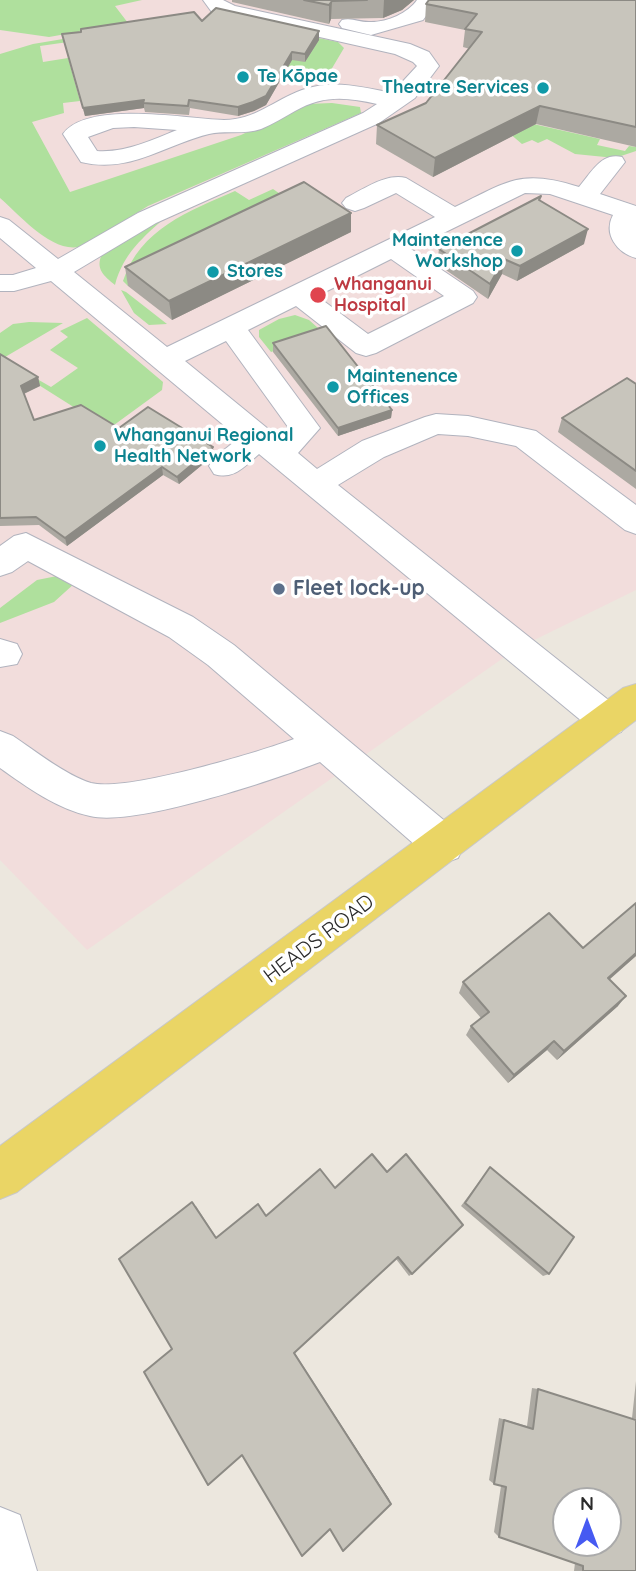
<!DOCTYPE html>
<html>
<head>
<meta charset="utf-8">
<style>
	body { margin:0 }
	#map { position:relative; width:636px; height:1571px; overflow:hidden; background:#ece7de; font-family:Quicksand,sans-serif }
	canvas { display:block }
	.north { position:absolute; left:552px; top:1487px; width:70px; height:70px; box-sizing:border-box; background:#fff; border:2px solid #aaa; border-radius:50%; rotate:0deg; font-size:19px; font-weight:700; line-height:28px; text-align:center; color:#2b2b2b }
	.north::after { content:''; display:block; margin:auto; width:24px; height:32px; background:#465af2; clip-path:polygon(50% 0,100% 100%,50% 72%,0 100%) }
</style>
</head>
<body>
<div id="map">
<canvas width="636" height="1571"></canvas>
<div class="north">N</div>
</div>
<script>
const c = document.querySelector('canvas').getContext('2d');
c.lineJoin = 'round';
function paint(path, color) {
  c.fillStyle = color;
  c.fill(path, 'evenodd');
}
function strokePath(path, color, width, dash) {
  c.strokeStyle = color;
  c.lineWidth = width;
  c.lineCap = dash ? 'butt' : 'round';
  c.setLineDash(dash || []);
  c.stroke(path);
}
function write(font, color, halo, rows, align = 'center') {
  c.font = font + ' Quicksand,sans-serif';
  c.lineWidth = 7;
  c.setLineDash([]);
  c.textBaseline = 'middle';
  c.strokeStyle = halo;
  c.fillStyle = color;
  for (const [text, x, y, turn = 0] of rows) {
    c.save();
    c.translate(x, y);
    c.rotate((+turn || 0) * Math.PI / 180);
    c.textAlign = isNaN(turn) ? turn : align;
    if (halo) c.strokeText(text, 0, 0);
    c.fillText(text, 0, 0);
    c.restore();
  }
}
paint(new Path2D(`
	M0,0H636V590L516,649L87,950L0,860Z`), '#f2dddc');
paint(new Path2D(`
	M0,0H142L115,6L128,23L49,37L0,30Z
	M246,23L338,42L344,48L328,75L277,68Z
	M81,36L82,40L40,46L43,62L68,58L80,101L63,103L64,113L32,122L70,192L241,135L307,104L332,103L360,107L361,113L148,206L87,244C57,260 21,216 0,198V54L33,44Z
	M471,110L600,139L597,145L625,151L629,146L636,147V151L615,158L575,154L547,139L538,143L532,140L522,144L496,122Z
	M273,189L286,198L128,286L123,281C140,229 189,211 235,191L249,200Z
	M167,216C143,237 123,254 115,285C104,276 95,269 102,254Z
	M121,290L126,292L167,324L149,325L134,313Z
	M295,315L309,320L326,335L271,352L259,337V330L279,319Z
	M87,318L163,382L162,390L114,425L106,420L102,422L91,418L15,370L18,368L51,387L78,368L50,350L68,337L60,331Z
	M29,322L63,323L0,360V333L13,324Z
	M57,576L75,583L54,602L0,623V608L37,580Z`), '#afe09d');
const minor = new Path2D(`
	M203,0H223L235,6L410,44L429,52L439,66L415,98L379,123L156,223L74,272L167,347L435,217L396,193L364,208L355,211L346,208L342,203L346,198C364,189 386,173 406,178L455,207C507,182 520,168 579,187C591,173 601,152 622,157L625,162L600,194L636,206V258C617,253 603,234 613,215L550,194L525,193L411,249L473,291L477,297L473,303L376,353L366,356L356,353L296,306L248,330L320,428L298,453L317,469L362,441L425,417L436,414L468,416L536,431L636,505V534L625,530L516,446L468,436L438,434L384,457L338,485L621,710L627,721L621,732L608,736L595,732L259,454C244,467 234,480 214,474L209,466L214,458L239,438L51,281L14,291H0V275H13L36,268L0,238V217L9,220L58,259L138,213L363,113L377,104C346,97 323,95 295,111C284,117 273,124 261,129C244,135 226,130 209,134C164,145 130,174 81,162L63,134C87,100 187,119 224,120C255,120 274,100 302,90C333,79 361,87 392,93L417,66L413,62L395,54L222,15L211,11ZM134,127L177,130C152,140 125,153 97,151L88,137L113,128ZM391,259L444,296L368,334L317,296ZM226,341L288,427L278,437L185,361Z
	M417,0H438L423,20L371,35L342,28L339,24L342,20C352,17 360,23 371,22C388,22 408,13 417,0Z
	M26,533L193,617L234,645L458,832L464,845L458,858L444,863L430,858L320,762C273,780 135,827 90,816C57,809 27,787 0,768V731L13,736C34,750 67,776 91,783C126,792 256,753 294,739L208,665L169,637L28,561L12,572L0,576V546L14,536Z
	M0,639L17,644L22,654L17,664L0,667Z
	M0,1507L20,1515L37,1571H0Z`);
const major = new Path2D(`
	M636,684V720L17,1192L0,1199V1146L623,688Z`);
strokePath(minor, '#b1b3be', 2);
strokePath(major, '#c8c8c8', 2);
paint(minor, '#fff');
paint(major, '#ead565');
paint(new Path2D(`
	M232,0H414L402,10L383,18L331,19L329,24L232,2Z
	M636,0V147L536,124L433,177L376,144L377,125L426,103L470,49L463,47L465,30L425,22L426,4Z
	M202,21L319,40L305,62L292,60L266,105L254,111L238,116L190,108L189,115L145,112L144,108L85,116L62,34Z
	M540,201L584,244L517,281L502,274L488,299L437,264L439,249Z
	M351,232L172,320L128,286L125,267Z
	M273,343L392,410L391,418L338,436L273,352Z
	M0,354L38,377L40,386L24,394L34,420L119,428L214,455L179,484L163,475L67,546L39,525L0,526Z
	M636,384V489L558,432L562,418Z
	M636,903V956L609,979L618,1006L557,1060L547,1050L508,1083L466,1035L471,1026L481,1018L459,993L463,982L583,948Z
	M372,1154L412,1274L409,1276L396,1259L295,1353L389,1499L330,1529L242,1455L172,1349L196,1206L216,1237L335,1188Z
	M490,1167L549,1274L543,1276L461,1206Z
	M636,1381V1419L632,1418Z
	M532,1388L538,1389L636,1571H574L575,1563L499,1537L494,1532L501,1486L494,1484L489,1480L499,1418L527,1426Z`), '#aca9a2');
paint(new Path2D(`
	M384,0H414L402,10L383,18Z
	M332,1L331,19L329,24V5Z
	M319,31V40L305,62V54Z
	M292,52V60L266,105L254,111L238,116V107Z
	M144,100V108L85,116L83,108Z
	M540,106L536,124L433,177L435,158Z
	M351,213V232L172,320L169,301Z
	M588,229L584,244L517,281L520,266Z
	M504,259L502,274L488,299L490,284Z
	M38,377L40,386L23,394L21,386Z
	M392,410L391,418L338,436V428Z
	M213,447L214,455L179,484L177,477Z
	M162,467L163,475L67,546L65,538Z
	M636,953V956L600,988L608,978Z
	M626,996L618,1006L557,1060L564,1051Z
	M554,1041L547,1050L508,1083L514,1075Z
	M294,1353L389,1499L391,1504Z`), '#8c8a84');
const building = new Path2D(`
	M304,0H367L332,1L329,5Z
	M429,0H636V127L540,106L435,158L377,125L426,103L482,32L465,29L477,14L426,4Z
	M216,8L319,31L305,54L292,52L266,96L253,102L238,107L189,100L188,106L143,103L144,100L83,108L62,34L81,32V29L194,12L202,21Z
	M304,182L351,213L169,301L125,267Z
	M541,196L539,200L588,229L520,266L504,259L490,284L439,249Z
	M326,326L392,410L338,428L273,343Z
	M0,354L38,377L21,386L34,420L81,405L119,428L148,407L213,447L177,477L162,467L65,538L36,517L0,518Z
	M627,378L636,384V471L562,418Z
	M636,903V953L608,978L626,996L564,1051L554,1041L514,1075L471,1026L489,1012L463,982L549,913L583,948Z
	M372,1154L387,1172L406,1154L463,1225L412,1274L398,1257L294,1353L391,1504L343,1551L330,1529L302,1556L242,1455L208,1485L144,1372L172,1349L119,1259L192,1202L216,1238L258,1204L266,1216L320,1169L335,1188Z
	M490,1167L574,1237L549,1274L465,1203Z
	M538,1389L636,1420V1571H583V1566L499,1537L506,1487L494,1484L504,1420L533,1429ZM566,1501H608V1543H566Z`);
paint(building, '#c8c5bc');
strokePath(building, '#8c8a84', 2);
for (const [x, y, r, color] of [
	[243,77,7,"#0f9aa8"],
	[543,88,7,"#0f9aa8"],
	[517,251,7,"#0f9aa8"],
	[213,272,7,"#0f9aa8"],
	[318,295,9,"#e0444e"],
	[333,387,7,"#0f9aa8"],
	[100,446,7,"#0f9aa8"],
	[279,589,7,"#5c6f8a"]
]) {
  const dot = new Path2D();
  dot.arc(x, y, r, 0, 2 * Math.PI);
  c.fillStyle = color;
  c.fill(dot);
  strokePath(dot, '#fff', 2.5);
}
write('bold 18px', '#0d838f', '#fff', [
	["Te Kōpae",257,77],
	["Theatre Services",529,88,"right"],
	["Maintenence",503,241,"right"],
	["Workshop",503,262,"right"],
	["Stores",227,272],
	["Maintenence",347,377],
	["Offices",347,398],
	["Whanganui Regional",114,436],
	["Health Network",114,457]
], 'left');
write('bold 18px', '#be3a42', '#fff', [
	["Whanganui",334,285],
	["Hospital",334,306]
], 'left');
write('bold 21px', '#4e5e75', '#fff', [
	["Fleet lock-up",293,589]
], 'left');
write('21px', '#2b2b2b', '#fff', [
	["HEADS ROAD",319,939,-37]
]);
</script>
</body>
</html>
